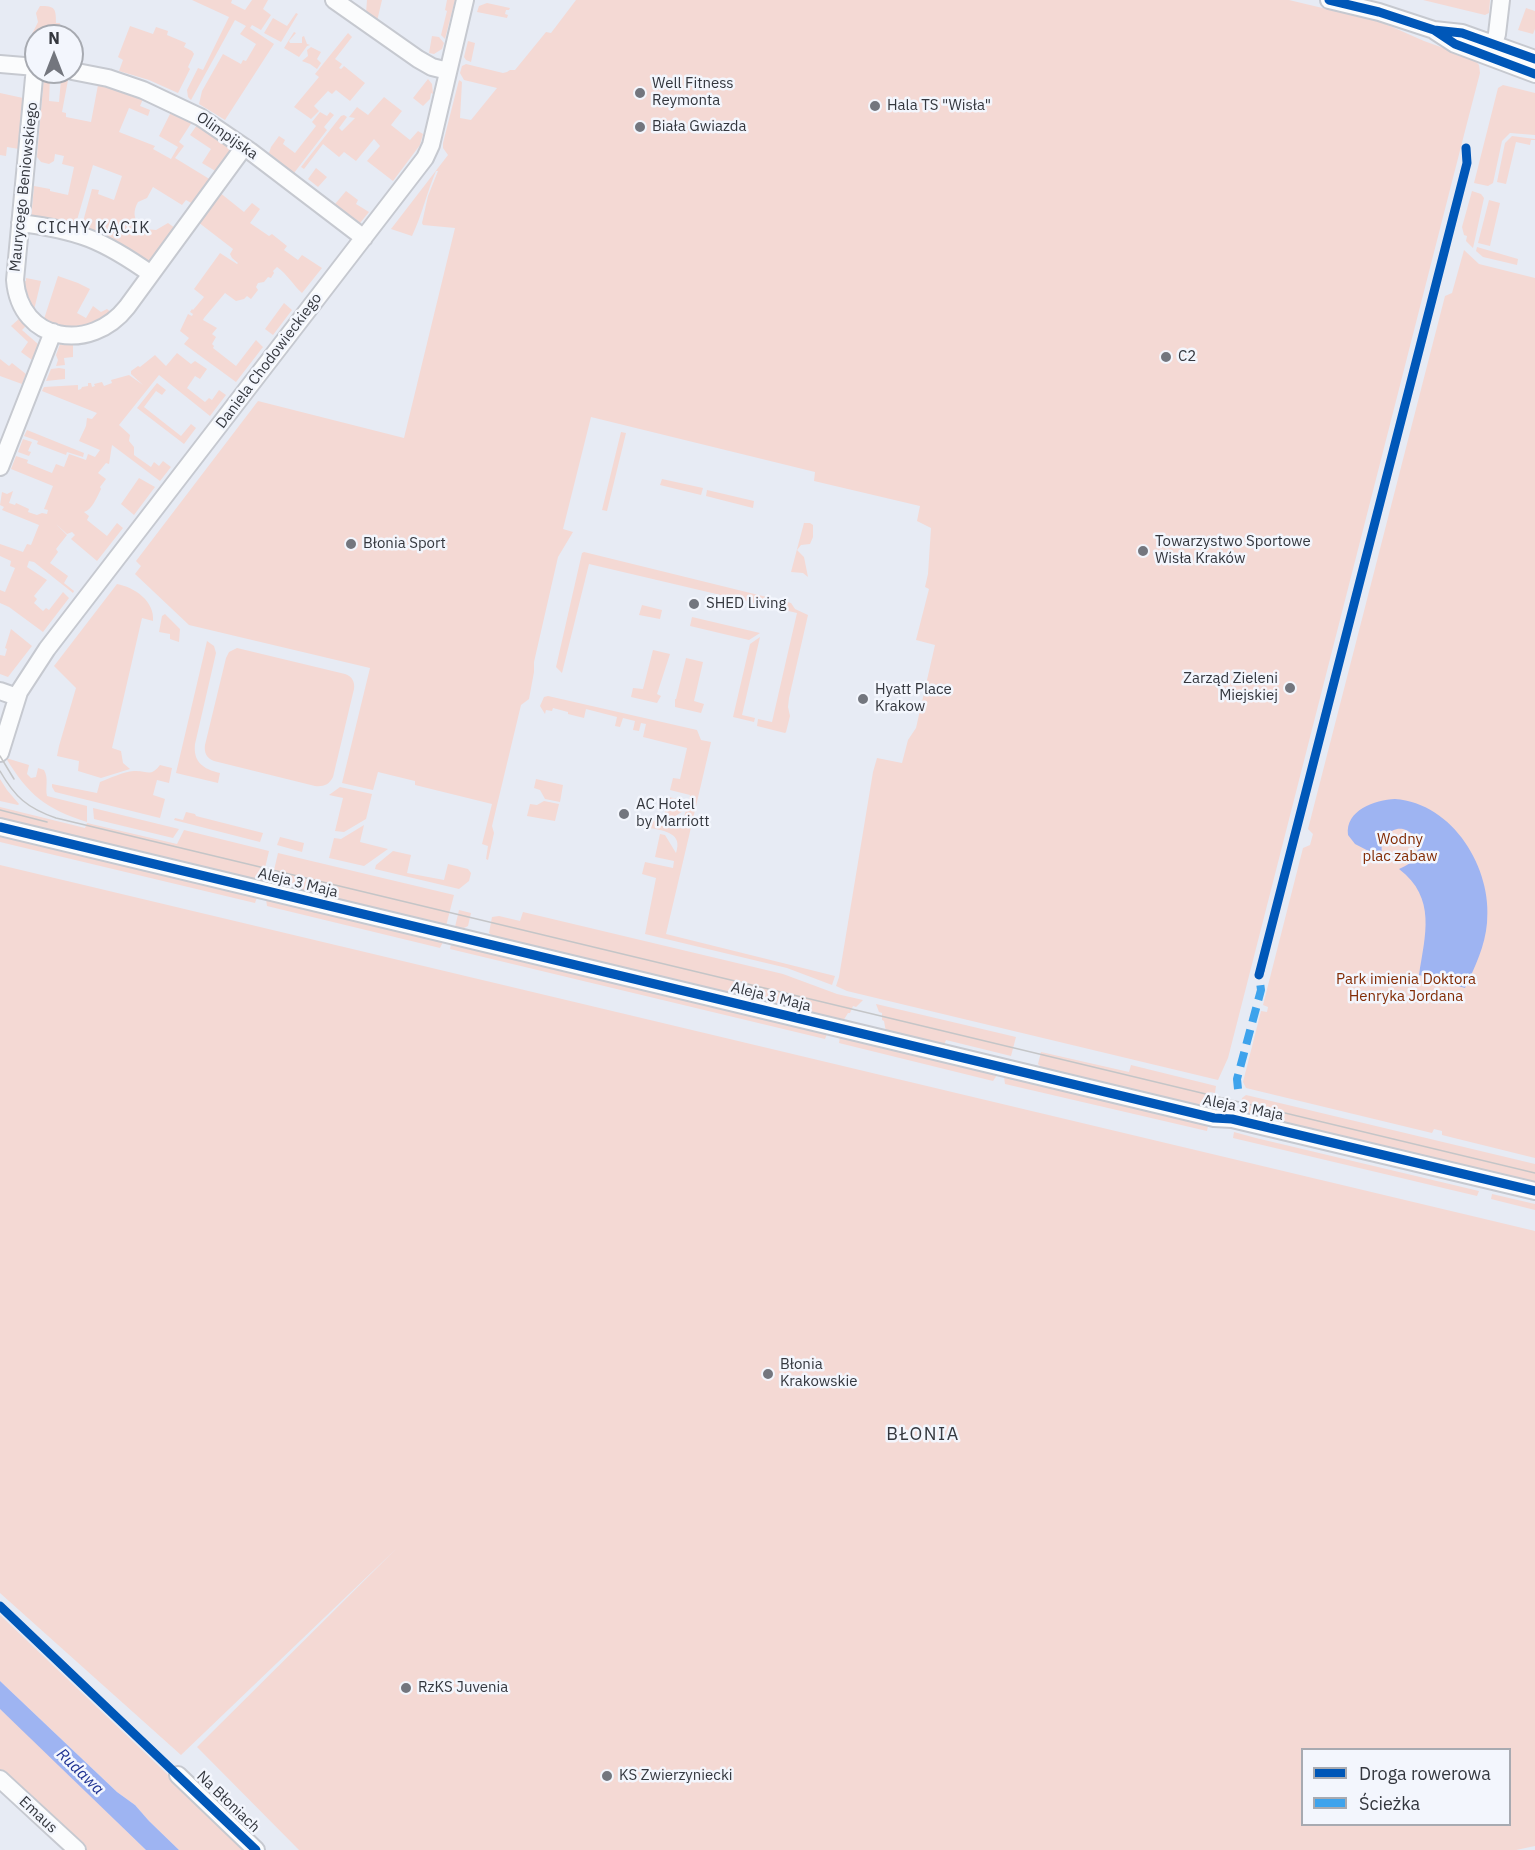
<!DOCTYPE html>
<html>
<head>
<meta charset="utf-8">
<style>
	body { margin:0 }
	#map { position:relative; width:1535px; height:1850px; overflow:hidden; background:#e7ebf4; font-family:"IBM Plex Sans",sans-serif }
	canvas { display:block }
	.legend { position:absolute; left:1301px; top:1748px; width:210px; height:78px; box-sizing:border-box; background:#f3f6fd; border:2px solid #a7aab1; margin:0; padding:8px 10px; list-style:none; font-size:18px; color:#34373e }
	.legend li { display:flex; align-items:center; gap:12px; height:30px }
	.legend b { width:30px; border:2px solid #a7aab1 }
	.north { position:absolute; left:24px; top:24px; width:60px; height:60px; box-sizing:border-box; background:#f3f6fd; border:2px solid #a7aab1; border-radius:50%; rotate:0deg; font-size:16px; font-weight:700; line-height:24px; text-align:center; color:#34373e }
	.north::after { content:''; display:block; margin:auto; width:21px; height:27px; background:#73767e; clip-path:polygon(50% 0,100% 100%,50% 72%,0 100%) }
</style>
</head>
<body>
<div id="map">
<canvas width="1535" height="1850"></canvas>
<ul class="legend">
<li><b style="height:8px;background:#0057b8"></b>Droga rowerowa</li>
<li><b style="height:8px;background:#3ea3ec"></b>Ścieżka</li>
</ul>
<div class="north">N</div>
</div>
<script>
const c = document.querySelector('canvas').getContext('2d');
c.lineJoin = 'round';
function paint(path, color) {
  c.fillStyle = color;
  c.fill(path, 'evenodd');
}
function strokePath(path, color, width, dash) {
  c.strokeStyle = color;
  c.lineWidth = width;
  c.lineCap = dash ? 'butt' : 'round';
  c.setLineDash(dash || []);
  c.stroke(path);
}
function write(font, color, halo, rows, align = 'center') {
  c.font = font + ' "IBM Plex Sans",sans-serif';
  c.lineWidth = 5;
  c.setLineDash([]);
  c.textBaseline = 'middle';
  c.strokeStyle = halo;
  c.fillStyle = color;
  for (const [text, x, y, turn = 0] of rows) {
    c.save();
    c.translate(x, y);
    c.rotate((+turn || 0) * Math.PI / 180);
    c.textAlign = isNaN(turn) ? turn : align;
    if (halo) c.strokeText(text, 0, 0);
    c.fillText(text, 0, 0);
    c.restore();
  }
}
paint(new Path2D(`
	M192,0H232L231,3L245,10L252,0H268L263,9L271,15L261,30L252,25L250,28L274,44L225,120L199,104L202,91L223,54L241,64L243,60L246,61L256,44L240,34L246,26L235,20L191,100L188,97L187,90L198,68L203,70L229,17Z
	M367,0H382L377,21L366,13Z
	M447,0H455L445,39L441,35L447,11L445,10Z
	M576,0H1289L1381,22L1424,41L1474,59L1479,65L1480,73L1466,127L1228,1058L1218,1080L847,991L836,986L839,977L873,772L877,758L902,763L908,740L916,728L935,645L916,640L929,589L925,587L928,574L931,528L917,521L920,506L814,481L815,472L591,417L563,529L573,532L558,557L534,662V672L529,699L521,705L492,826L494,833L488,860L486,859L488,846L482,844L492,804L415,785V781L378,772L373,790L342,783L370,668L189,625L135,574L141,566L136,561L258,401L404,438L455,228L423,225L422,223L428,196L438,171H436C427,192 422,215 412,236L391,229L448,155L443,148V143L459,80L462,82L460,118L471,120L497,88L464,80L460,73L462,66L466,64L503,73L507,72L510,70H515L546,32L551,33Z
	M1423,0H1490L1489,13L1485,15Z
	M487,3L510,8L509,10H506L505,14L508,15L507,18L477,12L479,6Z
	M40,6C55,6 56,8 56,23H60L58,36H36V56L27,55V51L32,45V34L38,22L36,13Z
	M1526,8L1535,11V29L1533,34L1518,30Z
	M296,13L298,14L281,42L264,33L273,18L287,26Z
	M130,26L153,34L156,27L168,31L167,35L186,43L184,47L192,51L194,54L188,67L190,69L178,93L149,80L119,71L123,60L118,57Z
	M294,32L296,33L289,41L290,43H302V37L304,36L307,44L310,45L307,46L299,57L284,48Z
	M348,33L352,37L335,59L342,64L339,68L341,69L344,66L365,83L350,101L336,90L332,94L328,91L314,106L319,111L311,119L294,107L319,77L315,74Z
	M432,36L439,37L444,43L442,49L434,54L429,53Z
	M468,41L475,43L471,62L466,60L464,57Z
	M311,47L321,52L317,59L321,63L317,69L310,64L302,61L308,56L307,50Z
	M44,76L50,77L49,101L59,102L61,79L68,80L62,112L66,113V117L91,122L98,85L109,87L143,99L140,106L150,110L148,116L129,108L119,132L155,146L153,149L171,159L178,147L159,136L172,110L192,122L179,142L184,146L175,158L211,180L193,204L186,200L182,205L153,187L147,198L138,202C133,211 133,219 141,226L138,230L142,233L145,229L156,230L168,223L175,228L148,264L81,229L92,189L99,190L98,194L114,200L122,176L93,165L75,227L31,219L34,186L50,189V191L68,195L74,167L62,164L64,156L55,154L54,161L49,164L41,162L37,157Z
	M428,79L432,84L433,94L431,93L430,99L423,106L413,98Z
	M1503,85L1535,93V135L1510,133L1502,141L1493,183L1488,186L1474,183L1498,88Z
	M0,93L23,98L19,149L7,147L6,156L0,155Z
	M384,97L402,111L391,125L410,140L418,131L423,134L420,145L393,181L367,161L380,146L374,139L356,161L344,152L339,157L323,144L304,169L301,167L341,116L344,115L347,117L339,128L342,131L355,118L349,117L357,107L368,115Z
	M320,112L327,116L330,112L334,115L324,127L327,130L294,173L269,153L271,147L279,136L285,140L283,144L295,153L316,126L312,122Z
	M197,125L231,146L232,150L217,172L202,163L211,149L190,135Z
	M1512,136L1535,139V140H1531L1530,145L1516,142L1506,184L1497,182L1505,143Z
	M316,168L327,177L318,187L308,179Z
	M346,191L358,200L356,204L369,212L360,223L335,204Z
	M1472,191L1481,194L1484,198L1473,248L1466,241L1467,236L1464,235L1462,227Z
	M219,192L244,212L252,203L260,209L250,223L269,236L272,234L287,246L284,250L298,260L302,255L322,268L302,293C293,285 288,275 277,267L273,271L274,273L271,278L268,277L264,282L258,283L256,287L258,290L251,299L247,296L244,299L236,301L225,293L204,318L203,320L217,328L212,334L216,337L212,344L214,346L213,348L236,366L256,340L263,347L236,382L184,344L189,338L180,331L188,314L192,316L193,314L190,312L192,309L193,310L204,297L194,289L220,253L237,264L238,263L232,258L230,254L233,249L198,222Z
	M1489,200L1500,203L1490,246L1478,243Z
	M1477,247L1518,259L1517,265L1483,257L1476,251Z
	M1464,250L1479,264L1535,278V1158L1442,1135V1131L1434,1129L1432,1133L1246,1088L1243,1082L1261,1011L1267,1012L1268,1007L1263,1005L1303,848L1310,845L1313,834L1308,829L1445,296L1452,293Z
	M58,276L78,283L90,289L77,313L86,318L93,306L101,312L107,309L112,313L85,329L60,326L44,319Z
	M26,278L41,281L34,310C27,300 24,293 24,281H26Z
	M284,303L292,310L273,335L265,329Z
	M20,318L26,326L22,330L38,344L32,360L21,352L28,342L11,326Z
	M60,344L73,345V357L64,358L65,365L56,366L58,360L56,355Z
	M177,353L191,364L195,361L207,369L200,379L195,376L187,388L205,402L209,398L212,400L219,390L226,395L210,416L159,375L119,425L130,435L129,441L134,447V455L151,467L154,462L159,466L163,461L171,467L160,481L112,445L109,464L106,463L98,473L106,479L100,487L101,489C97,497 92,510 84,512L89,516L87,520L107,536L117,523L123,528L97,561L71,539L75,535L72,532L67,534L56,524L67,535L56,549L58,552L50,563L68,576L64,583L74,591L73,593L34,562L29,561L27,567L47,580L34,596L37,599L34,603L43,611L46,608L49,610L63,592L69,598L43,632L9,607L0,603V590L5,592L15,568L10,566L11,561L0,556V544L23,552L27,544L31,545L39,525L2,510L4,507L0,505L2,492L7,494L13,491L9,503L15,505L16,503L29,509L28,512L37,515L42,513L47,514L48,510L44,509L53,486L11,469L16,456L28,460L27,463L52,473L56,464L64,467L69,454L86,460L88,454L95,457L100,450L79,441L86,426L87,418L92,419L97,413L42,391L44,387L78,385V390L81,389L82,387L88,386V383H91L92,387L95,386L94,384L102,382L104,386L112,383L111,380L129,375L143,385L131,374V371L138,366L140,367L155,355L166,366Z
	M0,359L9,366L12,363L26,374L22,384L0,376Z
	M59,368L65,369V379L46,381L51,369Z
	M157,383L166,390L162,395L156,391L144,407L181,436L191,424L196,428L184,444L137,408Z
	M27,430L84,453L83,457L67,452L66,455L37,444L38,441L24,436Z
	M621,432L626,433L607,511L602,510Z
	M23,439L32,442L28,451L31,452L29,456L18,452Z
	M139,478L155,487L134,515L121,504Z
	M662,479L703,488L701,495L660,485Z
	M707,490L754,501L753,508L706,496Z
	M805,519L804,523H810L813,525V537L810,544L801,545L797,550L804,557L808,577L803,573L791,572Z
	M584,552L791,603L795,609L808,615L789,698L788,707L790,716L786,732L785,733L757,726L758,719L772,722L797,613L589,564L562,673L556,667L582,553Z
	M117,584C134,587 155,601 153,621L142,618L112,748L121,751L123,763L130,769L101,778L78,771L79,761L57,756L59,746L76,688L54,666Z
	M642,605L662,610L660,619L639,615Z
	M165,614L180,629L179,642L170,639V634L159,632L162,616Z
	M692,617L760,633L749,640L690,626Z
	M11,629L32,646L8,677L0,674V655L5,656L7,649L5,648Z
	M760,637L742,715L755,718L754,722L733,717L750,644Z
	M207,641L214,646L216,653L195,744C193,762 203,769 220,773L218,783L176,773Z
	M237,648L345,674C352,676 355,682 354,689L333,777C329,785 323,787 315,786L214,761C206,758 204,752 205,745L226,658L229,652Z
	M653,650L670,654L657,694L661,696L657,703L631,697L633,688L643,689Z
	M686,658L703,662L694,701L704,704L701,713L675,707V699H676Z
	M548,696L697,730L701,740L711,742L666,934L835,976L832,985L787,968L645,934L656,878L642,874L645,862L673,868L674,861L655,857L660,834L665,835L676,853C683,833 665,831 650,828L652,820C667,824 683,830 686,809L668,821L663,819L669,797L689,802L690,795L670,790L673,778L680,779L687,748L643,737L646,724L641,723L639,731L633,730L635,721L623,718L620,727L615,726L617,717L586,709L584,718L568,714V712L553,708L552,711L546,710L545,714L540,706L544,697Z
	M6,758L29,765L27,774L31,778L36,777L38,768L44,770C49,779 45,787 47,796L87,806V822C46,809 28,795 6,758Z
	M160,765L172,768L169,783L157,780L153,795L165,799L160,818L55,792L52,787V784L97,793L100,782C110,778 123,772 134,771C147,770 150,778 160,765Z
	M0,779L7,790L19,804L18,805L0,801Z
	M536,779L563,785L560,802L545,799L540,790L534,788Z
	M340,787L372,794L366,819L344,832L335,831L343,798L329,795Z
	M544,801L559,804L555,821L527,816L530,804L537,805Z
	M0,807L85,828L87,823L177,844L184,830L269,851L262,881L0,818Z
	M93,808L179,829L173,838L94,819Z
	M186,812L195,814L196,816L263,833L260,842L174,820L175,818L183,820Z
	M364,825L360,842L388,849L364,866L329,858L334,838L341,839Z
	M0,835L257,897L255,903L0,842Z
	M280,837L304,843L302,852L277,845Z
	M393,851L411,855L407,873L444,880L448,864L468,869L471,873L469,881L459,889L375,869L376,865Z
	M278,853L454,895L446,926L271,883Z
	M0,865L1535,1231V1846L1516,1850H299L197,1747L397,1548L181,1755L0,1593ZM1302,1750H1510V1824H1302Z
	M266,899L443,942L440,948L436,947L267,906Z
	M459,910L471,913L468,926L464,928L455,927Z
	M523,912L783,974L837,994L863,1000L856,1007L853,1006L850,1013H848L843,1021L494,937L489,933L492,917L499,916L520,921Z
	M451,944L827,1034L825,1039L450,949Z
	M876,1004L1016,1037L1011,1056L946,1040L944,1045L886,1032L884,1021L882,1020V1013L879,1012Z
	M840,1037L997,1075L993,1081L839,1043Z
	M1041,1052L1129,1072L1131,1065L1216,1086L1215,1093L1210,1092L1207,1104L1199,1107L1043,1069L1038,1064Z
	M1004,1077L1208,1126L1207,1131L1005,1084Z
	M1246,1095L1535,1164V1187L1238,1116L1242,1098Z
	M1234,1132L1256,1138L1479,1191L1477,1196L1233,1138Z
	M1492,1194L1535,1204V1210L1491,1199Z
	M0,1615L247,1850H179L149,1821L135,1805L117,1792L0,1681Z
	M0,1709L15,1722L146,1850H83L0,1771Z`), '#f4d9d4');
paint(new Path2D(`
	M1395,799C1453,803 1493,869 1487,923C1485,946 1475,967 1465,988L1419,975C1425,935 1437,898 1399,869C1439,854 1406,812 1386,836C1380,843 1381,851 1384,859L1355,844L1348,835C1345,810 1375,800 1395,799Z
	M0,1681L117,1792L135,1805L149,1821L179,1850H146L0,1709Z`), '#9eb4f2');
const minor = new Path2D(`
	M334,0L418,59L432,67L448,71
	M1329,0L1379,12L1434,30L1462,33L1535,59
	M1435,31L1455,44L1535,74
	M1491,53L1497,34L1501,0
	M0,64L36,67
	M35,67L15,280C20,343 91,353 127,307L244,147
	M72,71L108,78L143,90L200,117L250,151L364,238
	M20,223C78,230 103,240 151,274
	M0,467L53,332
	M0,691L17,697
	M0,753L19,692L47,649L425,158L431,145L465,0
	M0,827L1214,1118L1232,1119L1535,1191
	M178,1775L256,1850
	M0,1779L77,1850`);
strokePath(minor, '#c6c9d0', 20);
strokePath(minor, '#fbfcfd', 16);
strokePath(new Path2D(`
	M0,756L14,779
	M0,771C15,797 27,808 56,818L1535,1173
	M0,810L47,822`), '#c4c5c7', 1.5);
strokePath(new Path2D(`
	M1238,1089L1237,1079L1261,990L1259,975L1261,969`), '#3ea3ec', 8, [15, 8]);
strokePath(new Path2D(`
	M1329,0L1379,12L1434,30L1462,33L1535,59
	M1434,30L1455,44L1535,74
	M0,827L1214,1118L1232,1119L1535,1191
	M1259,975L1467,163L1466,148
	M0,1606L256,1850`), '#0057b8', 9);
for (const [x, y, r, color] of [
	[640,93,6,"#73767e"],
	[875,106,6,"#73767e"],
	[640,127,6,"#73767e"],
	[1166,357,6,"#73767e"],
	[351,544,6,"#73767e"],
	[1143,551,6,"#73767e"],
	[694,604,6,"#73767e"],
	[1290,688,6,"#73767e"],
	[863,699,6,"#73767e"],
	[624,814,6,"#73767e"],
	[768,1374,6,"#73767e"],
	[406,1688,6,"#73767e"],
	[607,1776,6,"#73767e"]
]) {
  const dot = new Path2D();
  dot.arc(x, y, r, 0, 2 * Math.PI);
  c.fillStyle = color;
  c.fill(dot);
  strokePath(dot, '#f3f6fd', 2);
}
write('15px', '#34373e', '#f3f6fd', [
	["Well Fitness",652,84],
	["Reymonta",652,101],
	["Hala TS \"Wisła\"",887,106],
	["Biała Gwiazda",652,127],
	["C2",1178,357],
	["Towarzystwo Sportowe",1155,542],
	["Wisła Kraków",1155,559],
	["Błonia Sport",363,544],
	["SHED Living",706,604],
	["Zarząd Zieleni",1278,679,"right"],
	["Miejskiej",1278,696,"right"],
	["Hyatt Place",875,690],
	["Krakow",875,707],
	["AC Hotel",636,805],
	["by Marriott",636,822],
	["Błonia",780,1365],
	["Krakowskie",780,1382],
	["RzKS Juvenia",418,1688],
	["KS Zwierzyniecki",619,1776]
], 'left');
write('15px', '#34373e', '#f3f6fd', [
	["Olimpijska",227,136,35],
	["Maurycego Beniowskiego",24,187,-84],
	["Daniela Chodowieckiego",269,361,-53],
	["Aleja 3 Maja",298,883,14],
	["Aleja 3 Maja",771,997,14],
	["Aleja 3 Maja",1243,1108,11],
	["Na Błoniach",228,1802,44],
	["Emaus",38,1815,43]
]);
write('15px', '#832c05', '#f3f6fd', [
	["Wodny",1400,840],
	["plac zabaw",1400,857],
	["Park imienia Doktora",1406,980],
	["Henryka Jordana",1406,997]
]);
c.letterSpacing = '1.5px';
write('16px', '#34373e', '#f3f6fd', [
	["CICHY KĄCIK",94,228]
]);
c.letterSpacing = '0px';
write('italic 16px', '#1e3192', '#f3f6fd', [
	["Rudawa",80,1772,44]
]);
c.letterSpacing = '1.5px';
write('18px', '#34373e', '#f3f6fd', [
	["BŁONIA",923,1435]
]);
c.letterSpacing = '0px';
</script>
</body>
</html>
